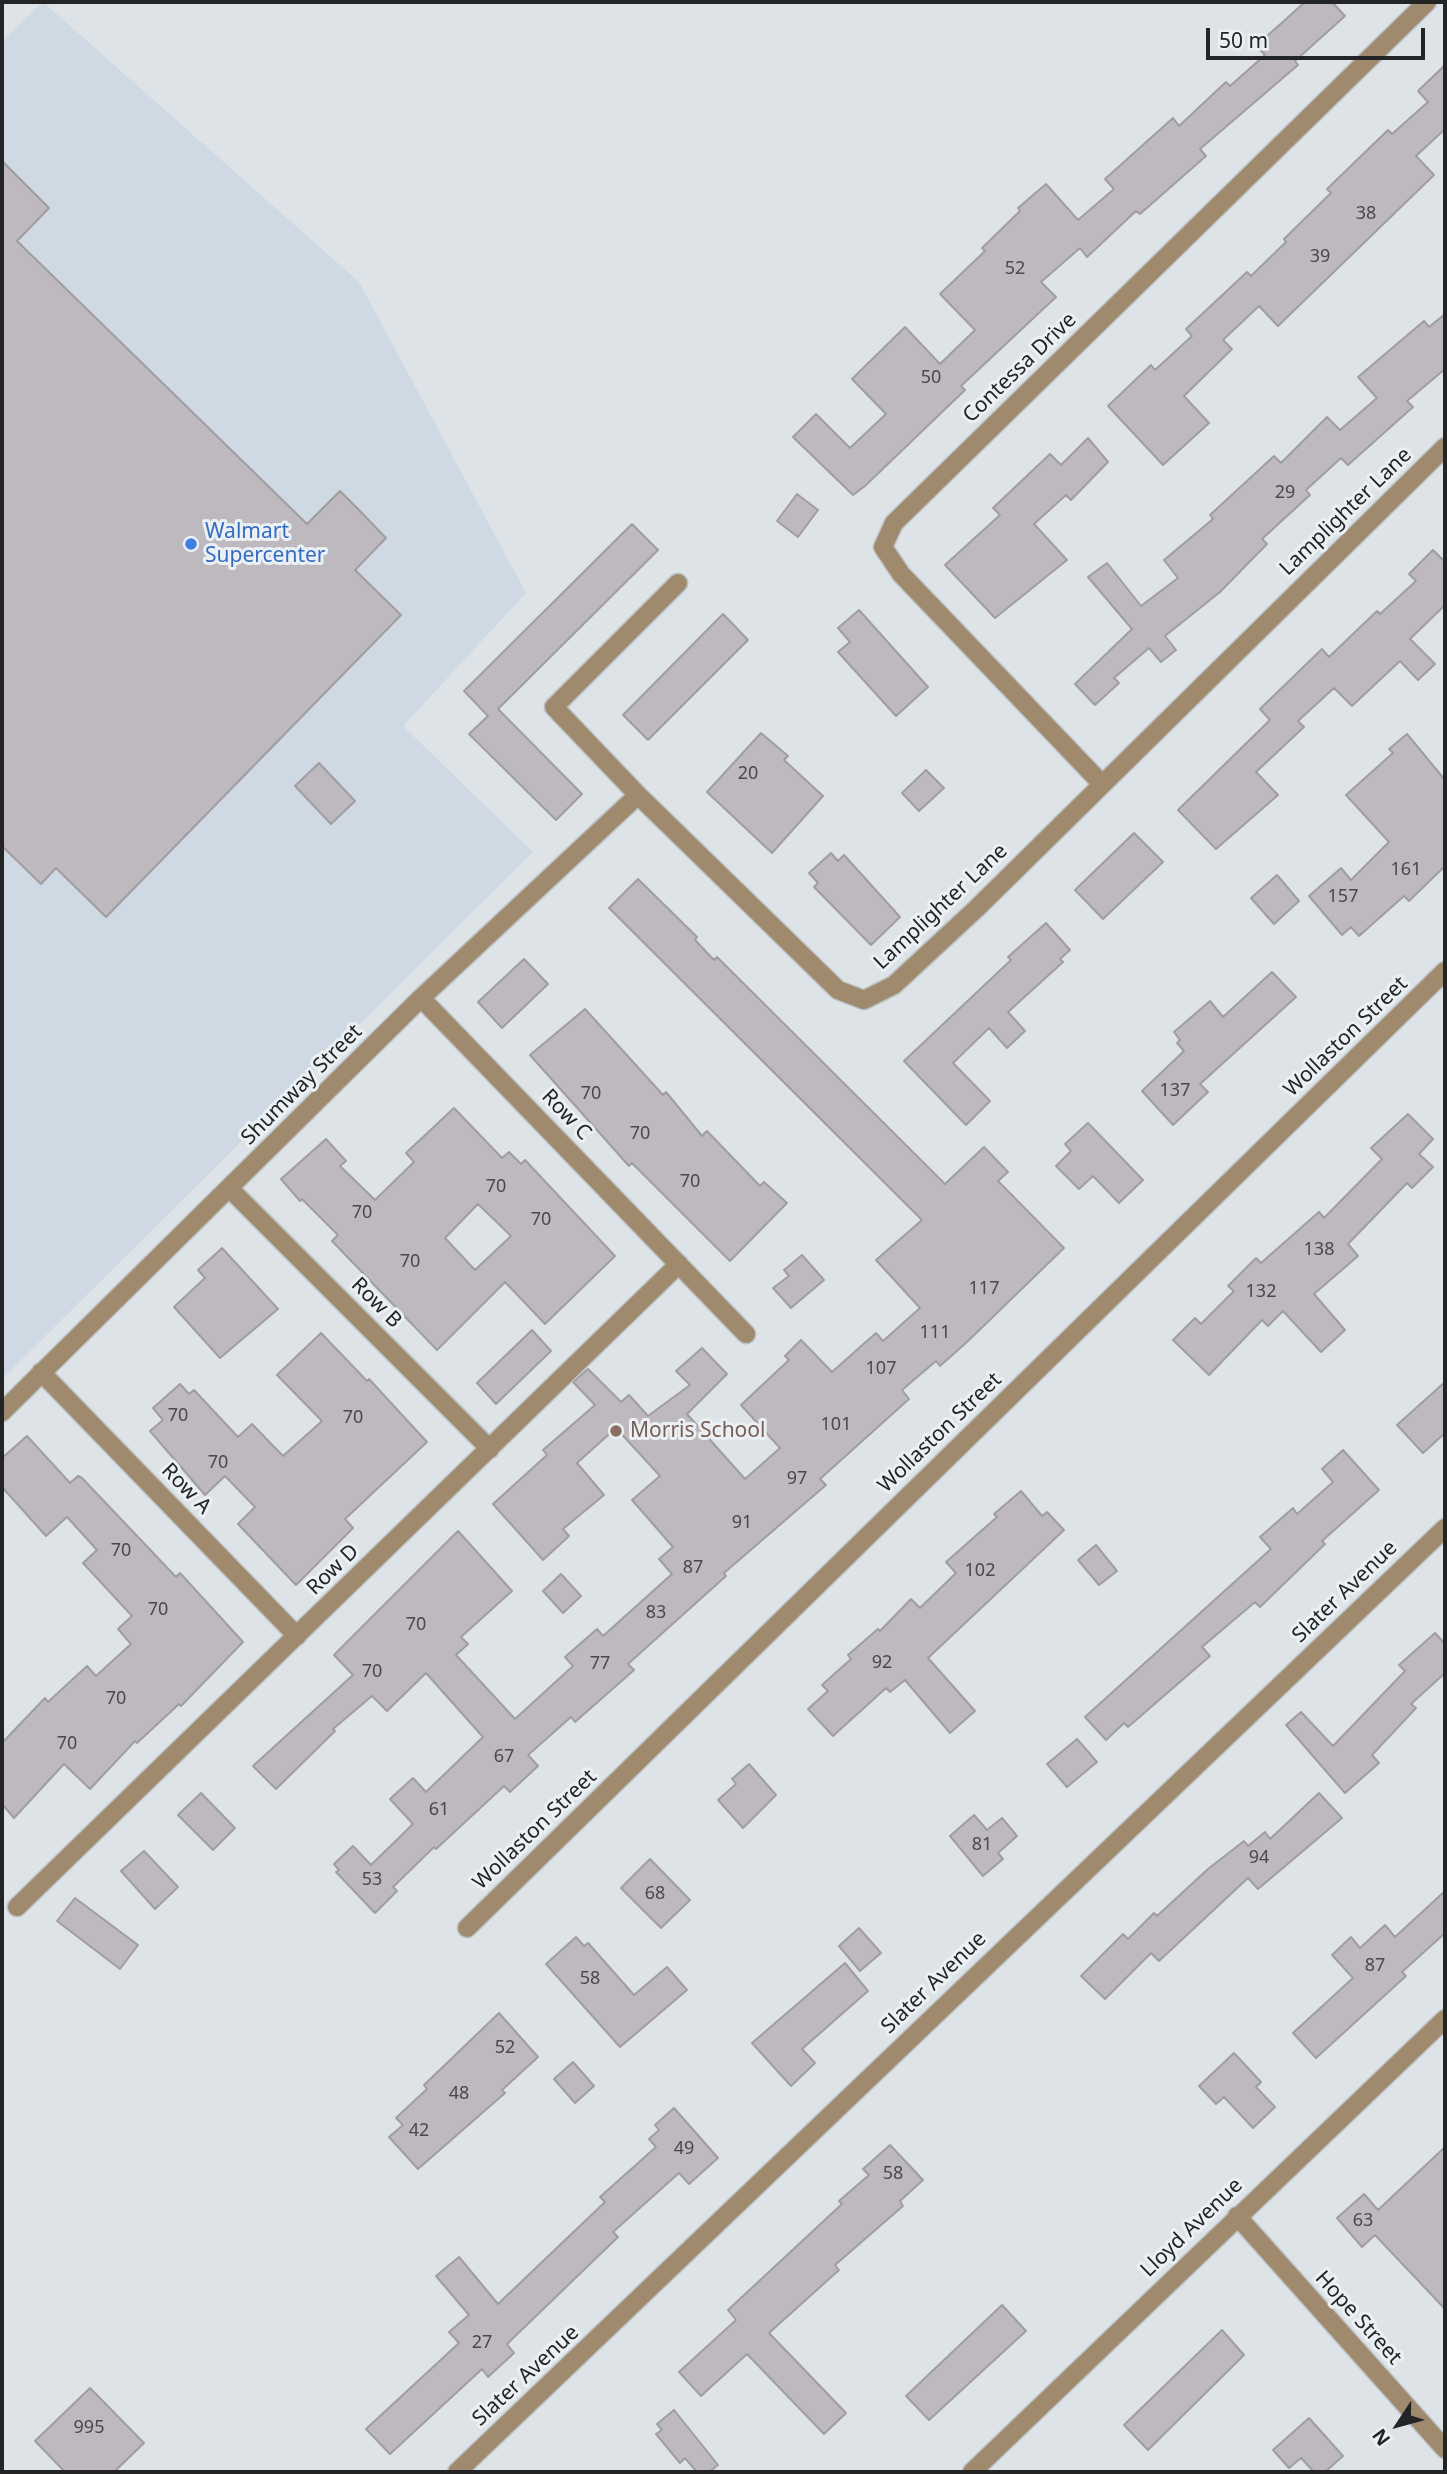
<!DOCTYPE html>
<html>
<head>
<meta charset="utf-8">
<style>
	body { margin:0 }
	#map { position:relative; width:1447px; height:2474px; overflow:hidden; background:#dee3e7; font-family:"Noto Sans",sans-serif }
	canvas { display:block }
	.frame { position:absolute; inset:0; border:4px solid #222425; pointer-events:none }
	.north { position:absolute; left:1363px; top:2390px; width:70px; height:70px; -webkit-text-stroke:5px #ebf0f4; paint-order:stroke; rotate:234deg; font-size:19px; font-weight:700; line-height:28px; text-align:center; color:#222425 }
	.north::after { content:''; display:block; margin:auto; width:24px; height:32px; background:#222425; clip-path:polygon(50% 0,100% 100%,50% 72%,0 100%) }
	.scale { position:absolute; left:1206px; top:28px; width:219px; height:32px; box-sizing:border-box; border:4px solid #222425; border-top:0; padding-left:9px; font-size:21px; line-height:24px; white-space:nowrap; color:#222425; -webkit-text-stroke:5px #ebf0f4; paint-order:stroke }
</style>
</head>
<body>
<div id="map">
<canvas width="1447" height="2474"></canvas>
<div class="frame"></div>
<div class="north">N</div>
<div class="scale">50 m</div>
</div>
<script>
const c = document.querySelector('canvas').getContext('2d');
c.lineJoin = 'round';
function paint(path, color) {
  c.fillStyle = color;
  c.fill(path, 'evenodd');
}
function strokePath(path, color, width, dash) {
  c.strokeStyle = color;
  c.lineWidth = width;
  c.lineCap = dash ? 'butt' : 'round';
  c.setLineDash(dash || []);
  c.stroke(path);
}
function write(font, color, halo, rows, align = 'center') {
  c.font = font + ' "Noto Sans",sans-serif';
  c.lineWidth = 6;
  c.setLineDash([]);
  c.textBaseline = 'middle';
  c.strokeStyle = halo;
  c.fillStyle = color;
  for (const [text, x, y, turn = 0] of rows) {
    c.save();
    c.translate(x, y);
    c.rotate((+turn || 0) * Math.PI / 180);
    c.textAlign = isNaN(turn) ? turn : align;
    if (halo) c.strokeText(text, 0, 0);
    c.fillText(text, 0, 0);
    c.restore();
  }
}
paint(new Path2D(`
	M43,2L359,282L526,593L403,726L533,852L2,1379V42Z`), '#ced9e3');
const building = new Path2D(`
	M1305,2H1332L1345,16L1295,61L1298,65L1200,149L1206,156L1140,214L1136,211L1087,257L1080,248L1041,282L1056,297L961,386L965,390L865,486L853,495L793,437L816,414L850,448L886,414L852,379L905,327L940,364L975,330L940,294L985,251L982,248L1020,211L1018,208L1046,184L1078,220L1114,189L1105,179L1173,118L1179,126L1226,82L1230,86L1265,55L1256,46Z
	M1445,65V129L1416,156L1434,175L1278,326L1259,306L1223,340L1232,349L1184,396L1209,423L1163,465L1108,406L1151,365L1155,370L1192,336L1186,329L1247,272L1251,276L1286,242L1284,239L1331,193L1327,189L1388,130L1392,134L1428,102L1418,91Z
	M2,161L49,208L17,241L307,524L340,491L361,512L386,538L355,570L401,615L106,917L56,868L41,884L2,846Z
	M1445,314V369L1407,401L1413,407L1348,465L1341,458L1306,490L1310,495L1262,539L1267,544L1220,592L1165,636L1176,650L1161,662L1149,648L1114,678L1119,683L1095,705L1075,684L1132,629L1088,577L1107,563L1141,606L1178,578L1164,560L1213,519L1210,515L1274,456L1281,463L1327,417L1340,430L1377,398L1358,377L1424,321L1429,327Z
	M1088,438L1108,462L1071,500L1066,495L1034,524L1067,560L995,618L945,565L1000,515L993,508L1050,454L1061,465Z
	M797,494L818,510L798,537L777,521Z
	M632,524L658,550L498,709L582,794L556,820L469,734L488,716L464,691Z
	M1433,550L1445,562V605L1410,639L1435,664L1418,680L1400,661L1352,706L1334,688L1298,721L1304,727L1256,772L1278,795L1216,849L1178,810L1270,720L1260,709L1322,649L1329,657L1377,611L1380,614L1416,581L1409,574Z
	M859,610L928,687L896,716L838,652L850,642L838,628Z
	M723,614L748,640L648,740L623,715Z
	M761,733L788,756L784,760L823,796L772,853L707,792Z
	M1407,734L1445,780V866L1409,901L1404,896L1359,936L1351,927L1342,935L1309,896L1341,868L1351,880L1389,842L1346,795L1393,753L1389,749Z
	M319,763L355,801L331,824L295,786Z
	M926,770L944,788L919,811L902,793Z
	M1134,833L1163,862L1103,919L1075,890Z
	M831,853L838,861L844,855L900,917L871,945L814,887L818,883L809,873Z
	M1277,875L1299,901L1274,924L1251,898Z
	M638,879L697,937L695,940L714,960L717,957L945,1184L984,1147L1008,1172L998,1181L1064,1248L967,1342L940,1366L936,1361L902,1390L909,1399L820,1479L826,1485L724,1573L726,1576L628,1664L634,1670L575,1722L571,1717L528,1755L538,1766L510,1792L504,1786L436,1849L434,1847L393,1887L397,1891L375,1913L336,1872L339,1870L334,1864L353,1846L371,1865L413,1824L390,1799L413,1778L426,1792L483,1737L426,1673L387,1711L372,1696L333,1729L335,1731L276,1789L253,1766L353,1675L334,1655L458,1531L512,1591L461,1637L468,1644L456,1655L515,1719L573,1666L565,1657L597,1629L603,1636L672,1574L659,1559L673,1547L632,1500L660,1476L616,1428L577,1463L604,1495L563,1529L569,1536L543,1560L493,1504L547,1455L543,1450L595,1405L573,1382L588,1369L621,1402L629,1395L648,1416L690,1385L676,1371L702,1348L727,1374L687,1414L745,1479L780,1448L741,1405L789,1360L785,1356L801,1340L832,1372L876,1333L883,1341L920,1308L876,1260L922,1220L609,908Z
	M1046,923L1070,950L1060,959L1063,962L1008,1012L1025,1031L1007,1048L989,1028L953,1063L990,1101L966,1125L904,1061L1011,960L1008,957Z
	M524,959L548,984L502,1028L478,1002Z
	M1272,972L1296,997L1200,1084L1208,1092L1173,1125L1142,1091L1184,1051L1177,1043L1180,1040L1174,1032L1210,1001L1223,1017Z
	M585,1009L663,1095L666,1092L702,1136L707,1131L760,1186L764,1182L787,1203L730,1261L632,1163L629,1166L530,1055Z
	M454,1108L502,1158L509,1152L521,1164L525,1160L615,1256L545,1324L505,1282L437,1350L332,1241L338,1235L302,1199L300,1201L281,1179L326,1139L346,1161L340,1166L375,1200L414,1162L406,1153ZM478,1204L511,1236L475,1270L445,1238Z
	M1408,1114L1433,1139L1419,1154L1433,1167L1412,1188L1407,1183L1348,1244L1358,1256L1314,1294L1345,1330L1321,1352L1283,1311L1268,1326L1262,1320L1209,1375L1173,1340L1195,1318L1201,1324L1234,1291L1228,1286L1256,1258L1261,1263L1319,1212L1324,1218L1382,1159L1371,1148Z
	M1088,1123L1143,1180L1119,1203L1093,1176L1079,1189L1056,1166L1071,1151L1065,1144Z
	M222,1248L278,1309L220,1358L174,1307L205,1278L198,1270Z
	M802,1255L824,1280L791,1308L773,1288L789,1276L784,1270Z
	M532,1330L551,1351L496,1404L477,1383Z
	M321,1333L367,1381L369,1379L427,1442L345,1519L353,1528L296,1585L238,1524L255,1507L225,1476L205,1495L150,1431L163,1420L153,1408L180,1384L189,1394L194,1390L238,1437L252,1424L283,1456L322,1421L277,1375Z
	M1445,1382V1433L1423,1453L1397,1425Z
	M27,1436L70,1483L78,1476L82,1478L176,1577L180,1573L243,1642L181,1706L179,1704L137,1743L135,1741L90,1789L64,1764L14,1818L2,1804V1743L45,1698L48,1702L87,1666L96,1676L131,1644L118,1629L132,1616L83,1563L97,1550L67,1517L46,1536L2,1487V1458Z
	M1343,1450L1379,1490L1322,1541L1325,1544L1260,1607L1255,1602L1202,1647L1210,1656L1128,1727L1124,1723L1106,1740L1085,1717L1271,1549L1260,1537L1293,1508L1297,1514L1333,1482L1322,1469Z
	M1021,1491L1042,1516L1047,1512L1064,1530L928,1658L975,1711L950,1733L905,1680L890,1692L886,1688L833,1736L808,1709L828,1691L822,1685L851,1659L848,1655L878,1629L880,1631L911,1599L920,1608L956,1573L946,1562L997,1517L994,1514Z
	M1096,1545L1117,1571L1099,1585L1078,1560Z
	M561,1574L581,1596L563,1613L543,1591Z
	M1435,1633L1445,1644V1673L1411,1704L1416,1708L1372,1755L1379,1763L1345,1793L1286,1725L1301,1712L1333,1746L1405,1671L1399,1665Z
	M1077,1739L1097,1762L1067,1787L1047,1764Z
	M749,1764L776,1795L743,1828L718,1800L736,1784L732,1779Z
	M201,1793L235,1828L213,1850L178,1815Z
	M1319,1793L1342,1818L1258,1889L1248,1878L1159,1961L1151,1953L1105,1999L1081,1976L1123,1934L1128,1939L1154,1913L1157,1916L1208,1869L1244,1841L1248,1846L1265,1832L1270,1839Z
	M974,1815L987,1830L1002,1818L1017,1836L998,1853L1003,1859L983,1876L950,1836Z
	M144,1851L178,1887L155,1909L121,1871Z
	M650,1859L690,1900L661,1928L621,1888Z
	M1445,1891V1933L1402,1972L1406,1976L1316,2058L1293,2033L1353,1978L1332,1955L1351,1937L1360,1948L1385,1925L1395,1937Z
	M75,1898L138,1945L120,1969L57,1921Z
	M859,1928L881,1953L860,1971L839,1946Z
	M576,1937L584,1946L588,1943L634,1995L667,1967L687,1990L620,2047L546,1964Z
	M845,1963L868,1991L802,2049L815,2063L791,2086L752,2043Z
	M499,2013L538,2057L502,2090L505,2093L418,2169L389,2137L403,2125L396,2118L427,2089L424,2085Z
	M1234,2053L1261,2082L1256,2087L1275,2107L1253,2128L1224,2097L1216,2104L1199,2086Z
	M573,2062L594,2086L575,2103L554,2079Z
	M674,2108L718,2158L689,2184L679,2173L613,2232L618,2237L507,2344L514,2353L488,2377L482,2369L390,2454L366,2429L459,2343L449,2332L469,2315L436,2276L459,2257L498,2304L605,2202L600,2197L656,2147L649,2139L659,2130L655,2125Z
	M890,2145L923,2180L900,2201L903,2206L835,2265L839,2270L769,2333L846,2413L824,2434L747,2354L701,2396L679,2372L736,2320L728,2310L842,2204L839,2201L869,2175L863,2169Z
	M1445,2147V2309L1375,2235L1362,2247L1337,2218L1364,2194L1378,2210Z
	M1002,2305L1026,2331L929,2420L906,2396Z
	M1222,2330L1244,2355L1148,2450L1124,2425Z
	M90,2388L144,2443L114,2472H65L35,2441Z
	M674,2410L718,2465L709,2472H697L685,2458L680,2463L656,2434L662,2430L657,2424Z
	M1309,2418L1343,2456L1325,2472H1314L1301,2458L1289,2468L1273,2450Z`);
paint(building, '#bdb9be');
strokePath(building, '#a09da1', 2);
const minor = new Path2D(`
	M678,583L554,707L638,795L838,990L864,1000L894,985L977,908L1445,447
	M1102,784L901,574L883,547L894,523L1427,2
	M421,998L746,1334
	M230,1189L490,1449
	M41,1372L297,1636
	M2,1412L421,998L638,795
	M17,1907L679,1264
	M467,1928L1445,971
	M1237,2216L1445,2449
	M972,2472L1445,2019`);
const tertiary = new Path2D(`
	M457,2472C788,2159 1114,1841 1445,1528`);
strokePath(minor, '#bcc1c4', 21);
strokePath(tertiary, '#bcc1c4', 21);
strokePath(minor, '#9f8a6d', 18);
strokePath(tertiary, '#9f8a6d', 18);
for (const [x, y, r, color] of [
	[191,544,7,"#3f7fe0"],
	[616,1431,7,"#8d6e63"]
]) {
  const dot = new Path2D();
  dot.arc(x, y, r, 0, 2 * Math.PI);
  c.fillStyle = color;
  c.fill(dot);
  strokePath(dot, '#ebf0f4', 2.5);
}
write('18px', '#49494b', null, [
	["38",1366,214],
	["39",1320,257],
	["52",1015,269],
	["50",931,378],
	["29",1285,493],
	["20",748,774],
	["161",1406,870],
	["157",1343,897],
	["137",1175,1091],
	["70",591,1094],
	["70",640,1134],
	["70",690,1182],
	["70",496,1187],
	["70",362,1213],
	["70",541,1220],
	["138",1319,1250],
	["70",410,1262],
	["117",984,1289],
	["132",1261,1292],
	["111",935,1333],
	["107",881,1369],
	["70",178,1416],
	["70",353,1418],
	["101",836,1425],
	["70",218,1463],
	["97",797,1479],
	["91",742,1523],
	["70",121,1551],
	["87",693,1568],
	["102",980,1571],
	["70",158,1610],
	["83",656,1613],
	["70",416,1625],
	["92",882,1663],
	["77",600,1664],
	["70",372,1672],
	["70",116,1699],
	["70",67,1744],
	["67",504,1757],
	["61",439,1810],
	["81",982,1845],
	["94",1259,1858],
	["53",372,1880],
	["68",655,1894],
	["87",1375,1966],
	["58",590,1979],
	["52",505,2048],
	["48",459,2094],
	["42",419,2131],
	["49",684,2149],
	["58",893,2174],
	["63",1363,2221],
	["27",482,2343],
	["995",89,2428]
]);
write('21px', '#222425', '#ebf0f4', [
	["Contessa Drive",1020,368,-44],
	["Lamplighter Lane",1346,512,-44],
	["Lamplighter Lane",941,907,-43],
	["Wollaston Street",1346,1037,-44],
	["Shumway Street",302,1085,-45],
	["Row C",566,1115,46],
	["Row B",376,1303,45],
	["Wollaston Street",940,1433,-44],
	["Row A",186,1489,46],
	["Row D",333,1570,-44],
	["Slater Avenue",1345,1592,-44],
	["Wollaston Street",535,1830,-44],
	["Slater Avenue",934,1983,-44],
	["Lloyd Avenue",1192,2228,-44],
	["Hope Street",1358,2318,48],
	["Slater Avenue",526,2376,-43]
]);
write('21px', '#366cbe', '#ebf0f4', [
	["Walmart",205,532],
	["Supercenter",205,556]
], 'left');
write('21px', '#785e54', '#ebf0f4', [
	["Morris School",630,1431]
], 'left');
</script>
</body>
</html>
